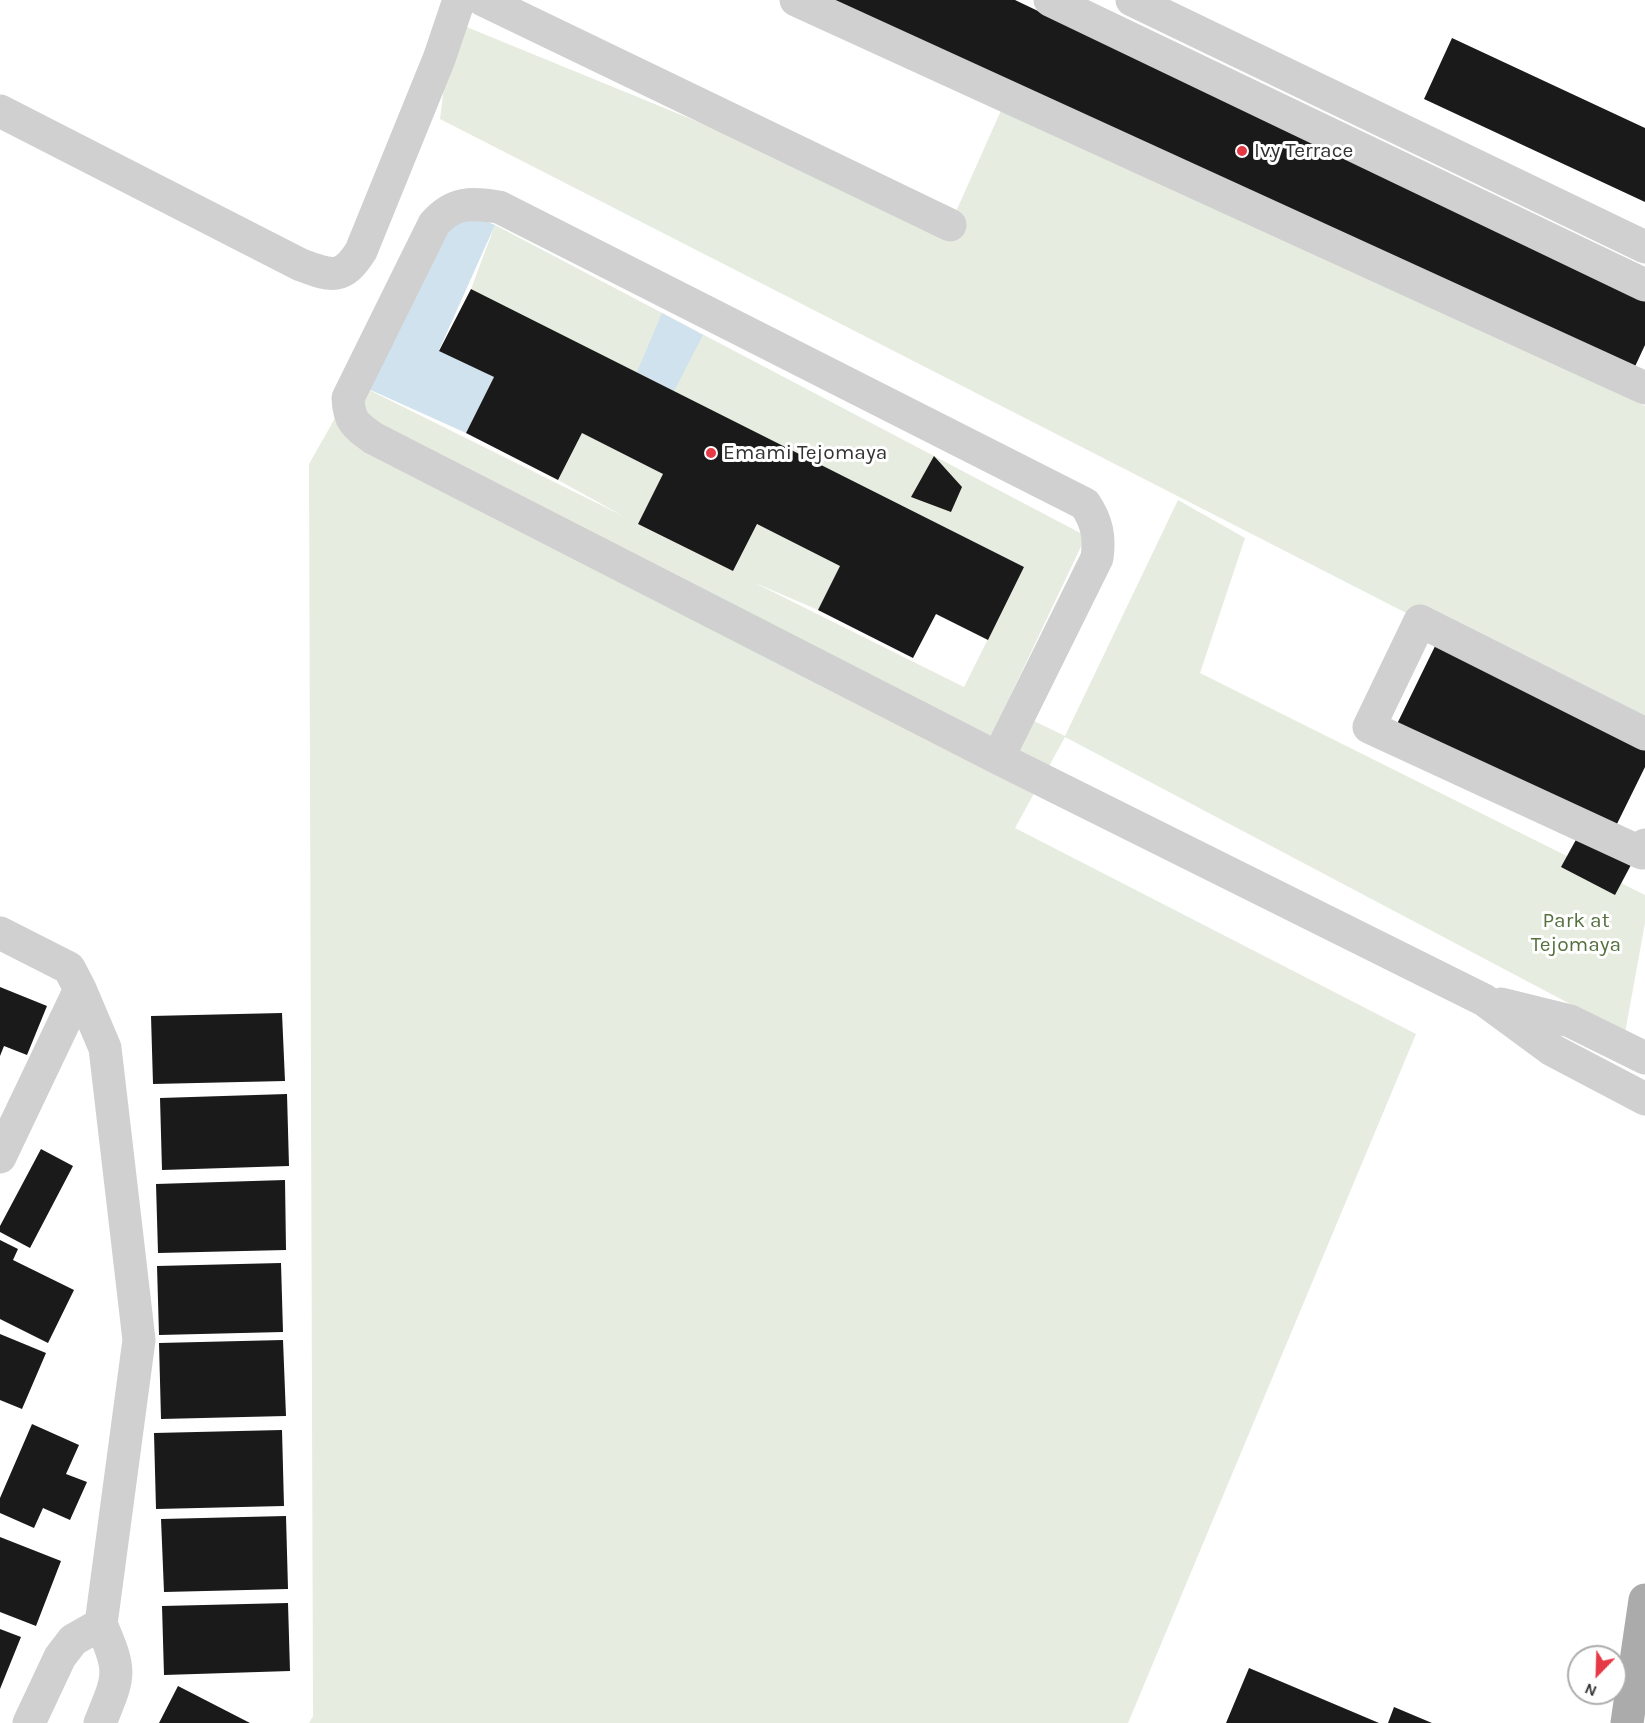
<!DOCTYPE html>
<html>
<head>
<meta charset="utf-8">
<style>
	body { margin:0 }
	#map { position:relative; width:1645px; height:1723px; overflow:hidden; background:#fff; font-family:Karla,sans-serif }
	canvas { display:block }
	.north { position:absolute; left:1567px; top:1645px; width:60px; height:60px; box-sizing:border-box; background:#fff; border:2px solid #adadad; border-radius:50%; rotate:203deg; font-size:16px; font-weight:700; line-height:24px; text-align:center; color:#333 }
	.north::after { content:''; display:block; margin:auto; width:21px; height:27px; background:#e63946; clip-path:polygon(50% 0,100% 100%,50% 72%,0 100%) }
</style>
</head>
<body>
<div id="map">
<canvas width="1645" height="1723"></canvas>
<div class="north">N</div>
</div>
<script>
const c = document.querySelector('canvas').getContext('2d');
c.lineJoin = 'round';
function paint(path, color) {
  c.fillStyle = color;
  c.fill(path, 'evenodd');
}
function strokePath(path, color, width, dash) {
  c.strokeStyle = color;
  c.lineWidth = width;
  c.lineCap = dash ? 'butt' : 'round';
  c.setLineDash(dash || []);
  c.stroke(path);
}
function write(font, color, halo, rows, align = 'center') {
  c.font = font + ' Karla,sans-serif';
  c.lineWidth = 6;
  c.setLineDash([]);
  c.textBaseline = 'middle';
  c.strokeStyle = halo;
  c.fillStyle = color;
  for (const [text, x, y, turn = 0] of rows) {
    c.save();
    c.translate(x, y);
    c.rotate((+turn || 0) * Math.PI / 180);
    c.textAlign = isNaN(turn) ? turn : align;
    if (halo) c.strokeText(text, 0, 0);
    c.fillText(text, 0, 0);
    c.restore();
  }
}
paint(new Path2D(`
	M452,21L950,225L1003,106L1645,406V735L440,119Z
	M495,225L1086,536L1005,707L1065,736L1178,500L1245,538L1200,673L1645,895V923L1625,1033L1065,737L1015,828L1416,1034L1128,1723H309L313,1716L309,464L355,383L625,517L558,480L582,433L663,474L638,524L733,571L757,524L840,566L818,610L753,582L964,687L1024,567L471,289Z`), '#e6ecdf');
paint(new Path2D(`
	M454,208L495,225L439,350L494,377L466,433L355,383Z
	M662,313L703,335L674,391L637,372Z`), '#cfe2ee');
paint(new Path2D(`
	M830,0H1015L1645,301V345L1632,373Z
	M1452,38L1645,128V202L1424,99Z
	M471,289L1024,567L988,640L936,614L913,658L818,610L840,566L757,524L733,571L638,524L663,474L582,433L558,480L466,433L494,377L439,351Z
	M934,456L962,487L951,512L911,497Z
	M1439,638L1645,734V767L1614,830L1397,724Z
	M1578,836L1632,863L1615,895L1561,867Z
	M0,987L47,1006L27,1055L4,1046L0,1056Z
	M282,1013L285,1081L153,1084L151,1016Z
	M287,1094L289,1166L162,1170L160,1098Z
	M41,1149L73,1166L30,1248L0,1232V1226Z
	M285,1180L286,1250L158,1253L156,1184Z
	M0,1240L18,1249L13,1260L74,1290L48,1343L0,1319Z
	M281,1263L283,1332L159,1335L157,1266Z
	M0,1334L46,1353L22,1409L0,1400Z
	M283,1340L286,1416L161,1419L159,1343Z
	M32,1424L79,1445L66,1474L87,1482L70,1520L43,1508L34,1528L0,1513V1498Z
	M282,1430L284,1506L156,1509L154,1433Z
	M286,1516L288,1589L164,1592L161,1519Z
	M0,1537L61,1561L36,1626L0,1612Z
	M288,1603L290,1671L164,1675L162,1606Z
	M0,1629L21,1637L0,1689Z
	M1249,1668L1379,1723H1226Z
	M178,1686L250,1723H159Z
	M1394,1707L1432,1723H1388Z`), '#1a1a1a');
strokePath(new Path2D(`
	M483,0L950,225
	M796,0L1645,388
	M1050,0L1645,285
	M1132,0L1645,247
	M0,111L301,265C331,276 342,281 361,251L439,59L459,0
	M1645,734L1420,621L1369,727L1642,853L1645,845
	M998,758L1097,558C1100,537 1097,522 1085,504L499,207C471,203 454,201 434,224L348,398C349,421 355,425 373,438L998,758L1484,1000L1552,1050L1645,1099
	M0,933L69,968L80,989L0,1157
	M80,989L105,1048L139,1340L101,1624
	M1501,1004L1570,1021L1645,1058
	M29,1723L60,1657L73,1640L101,1624C122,1673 120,1674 100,1723`), '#d0d0d0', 33);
strokePath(new Path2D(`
	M1627,1723L1645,1600`), '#ababab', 33);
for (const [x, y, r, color] of [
	[1242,151,6,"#e63946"],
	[711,453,6,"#e63946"]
]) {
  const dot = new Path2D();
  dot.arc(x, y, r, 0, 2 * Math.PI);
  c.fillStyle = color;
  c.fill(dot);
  strokePath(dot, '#fff', 2);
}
write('21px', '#333', '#fff', [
	["Ivy Terrace",1254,151],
	["Emami Tejomaya",723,453]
], 'left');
write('21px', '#56703f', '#fff', [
	["Park at",1576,921],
	["Tejomaya",1576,945]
]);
</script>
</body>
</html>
